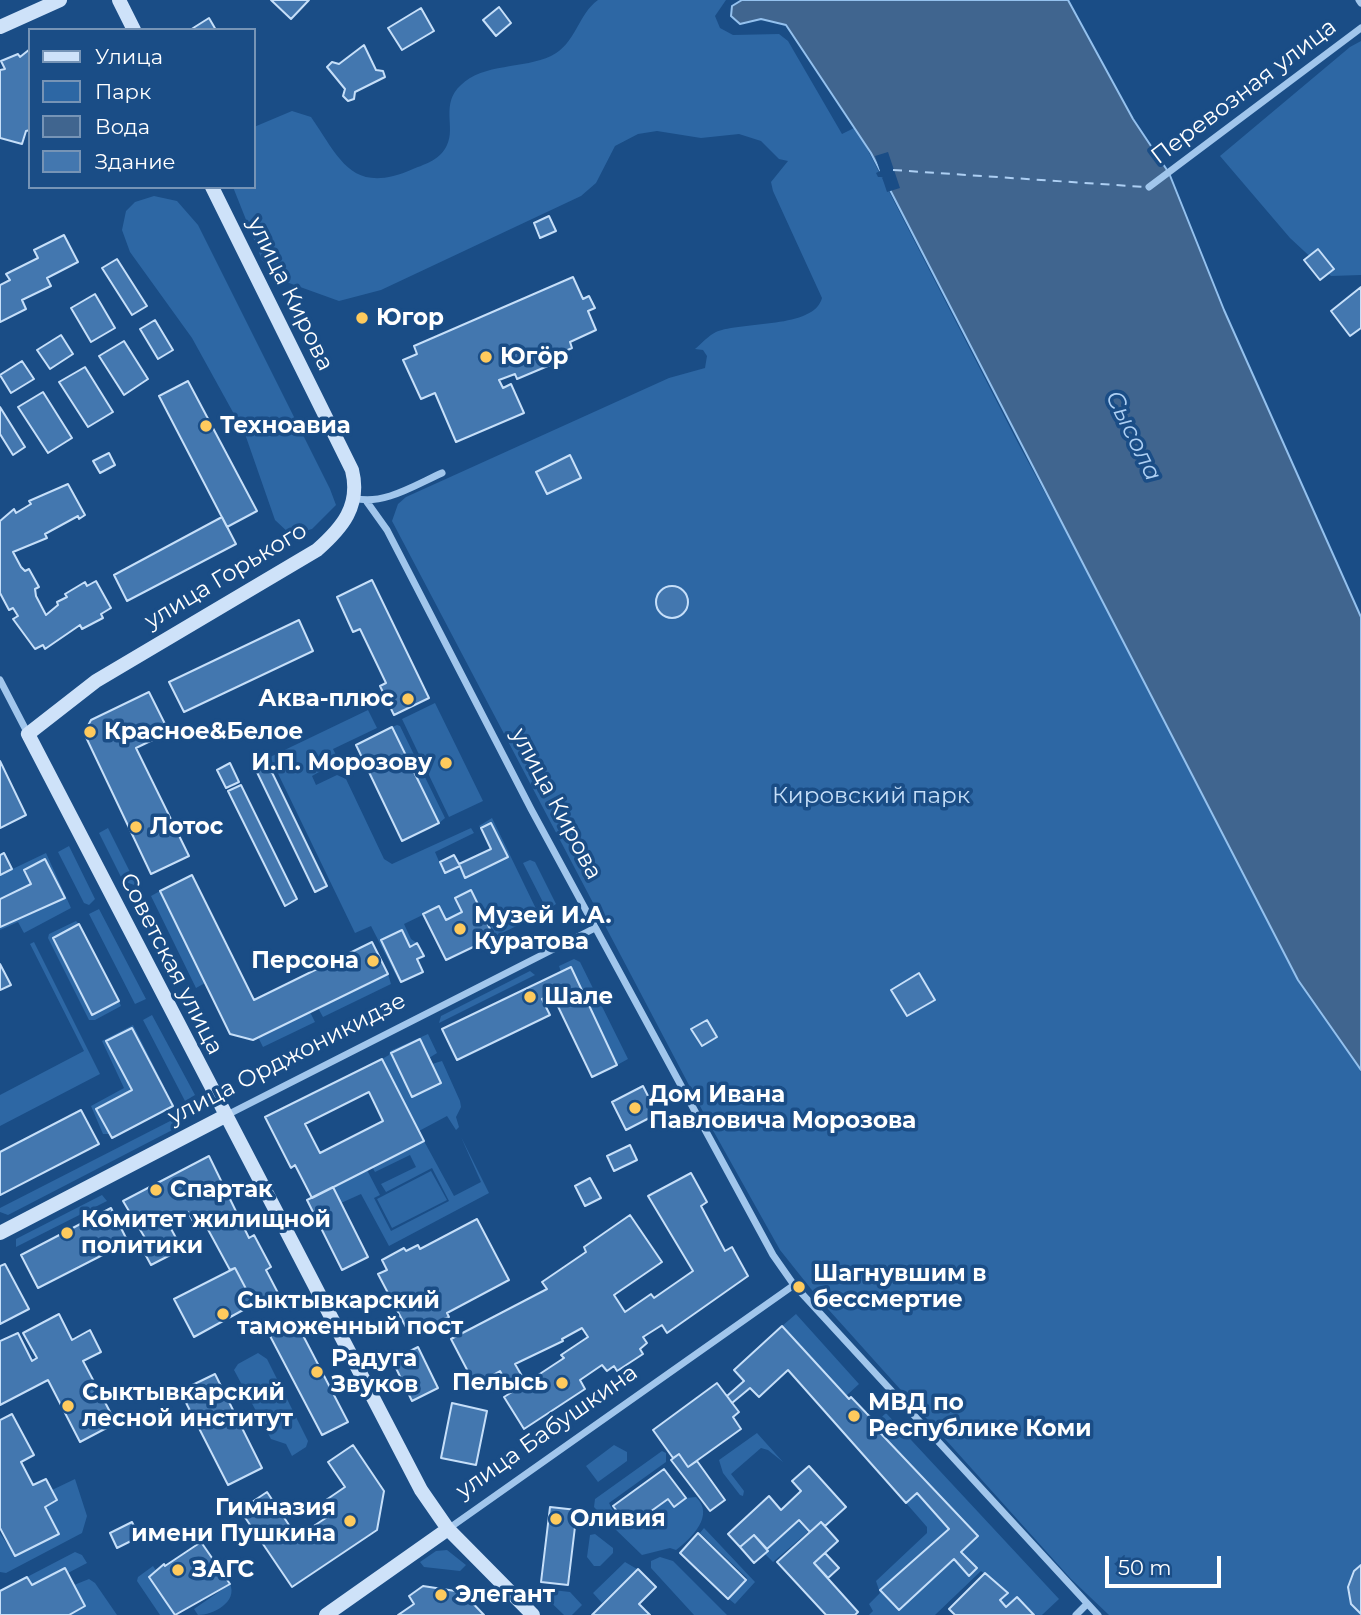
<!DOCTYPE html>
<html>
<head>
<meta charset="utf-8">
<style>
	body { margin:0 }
	#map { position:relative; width:1361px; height:1615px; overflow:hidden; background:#1a4d86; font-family:Montserrat,sans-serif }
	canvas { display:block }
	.legend { position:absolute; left:28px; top:28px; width:228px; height:161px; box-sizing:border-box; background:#1a4d86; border:2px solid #7694b6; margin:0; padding:9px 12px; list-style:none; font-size:21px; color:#fff }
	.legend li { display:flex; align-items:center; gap:14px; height:35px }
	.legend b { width:35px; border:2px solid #7694b6 }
	.scale { position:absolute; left:1105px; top:1556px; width:116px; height:32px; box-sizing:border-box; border:4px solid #fff; border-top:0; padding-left:9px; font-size:21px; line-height:24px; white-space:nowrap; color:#fff; -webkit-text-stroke:5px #1a4d86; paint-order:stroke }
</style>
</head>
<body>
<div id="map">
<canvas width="1361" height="1615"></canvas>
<ul class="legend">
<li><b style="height:9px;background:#cee2f9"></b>Улица</li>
<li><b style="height:19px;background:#2d67a4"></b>Парк</li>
<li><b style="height:19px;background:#40658f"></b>Вода</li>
<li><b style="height:19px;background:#4377af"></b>Здание</li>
</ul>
<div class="scale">50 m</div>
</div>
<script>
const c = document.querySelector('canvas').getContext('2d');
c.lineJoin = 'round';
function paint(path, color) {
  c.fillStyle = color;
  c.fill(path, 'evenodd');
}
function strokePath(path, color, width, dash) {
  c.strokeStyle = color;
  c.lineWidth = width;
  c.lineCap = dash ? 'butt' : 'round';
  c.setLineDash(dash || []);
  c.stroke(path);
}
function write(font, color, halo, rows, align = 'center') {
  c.font = font + ' Montserrat,sans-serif';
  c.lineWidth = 7;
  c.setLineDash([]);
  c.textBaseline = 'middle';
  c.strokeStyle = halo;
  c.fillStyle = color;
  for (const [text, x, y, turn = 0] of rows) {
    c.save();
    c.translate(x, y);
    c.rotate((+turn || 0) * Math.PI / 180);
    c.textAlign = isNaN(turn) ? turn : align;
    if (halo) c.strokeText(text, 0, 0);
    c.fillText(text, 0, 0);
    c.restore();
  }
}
paint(new Path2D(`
	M598,0H726L715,16L720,28L733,35L779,34L788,41L842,134L856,127L1018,443L1133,656L1298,980L1361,1070V1615H1109L1071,1579L819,1299L780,1250L710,1125L392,521L398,504L406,497L669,378L705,368L707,356L703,350L695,349C701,344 709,335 716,332C742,321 814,329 822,298L773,191L771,182L788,161L779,159L761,141L739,134L701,138L657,131L638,134L615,146L596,183L581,196L381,290L339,301L278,279L262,260L233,187H254V127L292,111L311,117C340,159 352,196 413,169C426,164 441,159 447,145C456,127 440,104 461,85C483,63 524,69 551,56C576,44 578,14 598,0Z
	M1361,41V275L1331,276L1290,238L1220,156L1350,47Z
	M154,196L177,201L198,225L330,489L336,505L312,529L291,535L275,520L245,434L192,338L130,252L122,230L126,211L135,202Z
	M435,703L483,801L449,817L402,719Z
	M368,710L377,728L333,749L337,757L333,764L312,776L316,785L337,775L346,779L384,859L392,864L471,828L474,833L435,852L444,873L460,866L466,877L508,857L491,823L481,828L479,826L492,818L539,915L496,936L470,891L455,898L462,912L446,920L439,907L404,924L411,939L417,943L410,947L402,930L381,940L400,983L371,926L355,933L270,757Z
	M397,725L400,726L445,818L439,823L392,727Z
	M108,828L137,886L123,881L99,833Z
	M69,846L95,899L89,905L84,903L58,852Z
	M46,853L71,908L24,933L18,922L0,930V875Z
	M530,860L535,862L556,904L547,910L523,863Z
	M160,891L205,983L196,988L151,896Z
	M99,909L146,999L135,1004L89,914Z
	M76,921L79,924L53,938L93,1014L119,1001L121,1006L95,1020H89L48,938L49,934Z
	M34,942L100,1074L0,1126V1095L84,1051L30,944Z
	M574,959L580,962L628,1059L617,1065L571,968L561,972L559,966Z
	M530,971L535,975L439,1023L441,1016Z
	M388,974L391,984L323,1017L318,1008Z
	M310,1012L315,1022L263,1047L258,1037Z
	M152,1015L195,1095L185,1101L143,1020Z
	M133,1025L173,1104L132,1028L106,1041L132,1090L97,1109L109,1134H103L91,1106L124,1088L102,1041Z
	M428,1034L437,1053L429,1058L419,1039L391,1053L412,1097L441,1083L432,1064L442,1061L460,1101L461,1107L456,1117L459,1127L456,1130L447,1116L419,1131L382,1059L389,1055L390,1051Z
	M178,1117L182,1125L8,1215L0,1212V1208Z
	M461,1137L489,1193L389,1246L361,1194L341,1203L333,1187L367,1170L380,1195L374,1198L391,1231L449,1201L432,1168L386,1192L381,1184L416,1167L410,1155L375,1172L372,1167L424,1141L454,1196L481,1182Z
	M431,1171L447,1200L392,1228L377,1199Z
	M102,1195L107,1201L16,1247V1239Z
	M796,1314L859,1384L846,1396L782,1326Z
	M258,1353L267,1359L308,1441L306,1447L292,1456L286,1444L271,1439L234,1370L238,1364Z
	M886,1413L1059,1599L1042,1615H1034L1017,1597L1006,1607L1000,1600L1008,1593L981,1571L935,1615H869L873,1611L869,1604L880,1593L876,1581L927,1533V1527L906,1503L917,1493L949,1529L881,1591L899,1610L954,1559L969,1575L977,1568L961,1552L978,1536L873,1425Z
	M757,1433L783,1462L768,1450L761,1448L731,1474L744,1491L743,1496L740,1495L723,1473L719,1460Z
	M614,1445L627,1452V1461L598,1482L586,1466Z
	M662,1451L666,1453V1462L609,1503L616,1517L607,1521L594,1507L595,1499Z
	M75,1479L87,1516L82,1533L6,1573L0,1572V1533L15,1556L58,1534L45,1507L57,1500L52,1490Z
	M696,1497C715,1515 692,1538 676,1550L670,1548L642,1555L614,1528L624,1521L629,1527L668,1499L674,1507L686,1498Z
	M798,1521L808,1532L773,1562L765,1554L768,1549Z
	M704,1528L755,1582L735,1604L729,1599L747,1578L700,1533Z
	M595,1534L613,1548V1553L600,1566H594L587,1557L590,1535Z
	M447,1550L466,1565L460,1571L424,1567L420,1562L436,1551Z
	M75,1552L82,1555L87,1563L68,1573L65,1568L32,1585L27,1577Z
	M660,1557L673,1561L727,1615H694L651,1568V1561Z
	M625,1562L637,1569L602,1603L593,1593Z
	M153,1566L157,1572L150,1578L175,1615H160L137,1581L138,1577Z
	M89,1579L95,1583L117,1615H69L85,1606L74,1585Z
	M230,1584C238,1602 213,1615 198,1615L194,1609Z
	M536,1588L570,1592L582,1605L572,1615H564Z`), '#2d67a4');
const water = new Path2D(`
	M742,0H1068L1133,119L1169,173L1224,310L1361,617V1070L1298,980L871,153L786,25L761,19L740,24L731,16L732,6Z`);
paint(water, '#40658f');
strokePath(water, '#94c1ee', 2);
paint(new Path2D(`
	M888,152L900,188L887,192L882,177H878L876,173L880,171L875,156Z`), '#1a4d86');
strokePath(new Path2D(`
	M893,170L1145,187`), '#adcff3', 2, [9, 7]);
const building = new Path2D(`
	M271,0H309L291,19Z
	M499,7L511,23L496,36L483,20Z
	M421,8L434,31L402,50L388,28Z
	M209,18L216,30H190Z
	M364,45L376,70L383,71L385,77L355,92L354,99L348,101L343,96L345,89L327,67L332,62L339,64Z
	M30,49V130L26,131L22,144L0,138V70L5,69L1,61L18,54L20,57Z
	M549,216L556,231L540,238L534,223Z
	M64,235L78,262L47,278L51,286L22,300L26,309L0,322V285L10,280L6,274L38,258L34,250Z
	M1318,249L1334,269L1320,280L1304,260Z
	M117,259L147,306L132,315L102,268Z
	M573,277L583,299L589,296L595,308L588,311L596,330L570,342L572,348L559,354L562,360L517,379L515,374L499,380L503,388L511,384L524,413L456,442L435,393L421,399L403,360L417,354L414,346Z
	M1361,287V328L1350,336L1331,311Z
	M95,294L115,328L91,342L71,308Z
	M155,320L173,350L158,359L140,329Z
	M61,335L73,354L50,369L37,350Z
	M124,341L148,379L124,395L99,356Z
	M22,361L34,379L11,393L0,375Z
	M85,367L113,412L88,427L59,382Z
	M188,381L257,511L227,527L159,396Z
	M43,392L72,438L48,453L18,407Z
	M0,407L25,447L13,455L0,434Z
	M109,453L115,465L100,473L93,461Z
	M570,455L581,478L547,494L536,472Z
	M68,484L85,515L79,519L78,516L45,534L47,538L13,552L21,567L25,571L29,569L39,587L35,589L36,596L46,615L58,605L57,602L67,597L65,594L85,582L87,586L96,581L111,608L101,614L103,618L82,629L80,625L45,649L43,645L35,649L13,619L18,616L13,608L9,610L0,593V521L14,509L16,513L31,504L29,501Z
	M222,517L236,544L127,601L114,575Z
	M372,580L429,698L394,715L380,686L386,683L360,629L353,632L337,597Z
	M656 602a16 16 0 1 1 32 0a16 16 0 1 1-32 0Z
	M299,620L313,651L184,712L169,682Z
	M149,692L169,732L136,748L189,856L151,874L84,733L91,720Z
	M392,727L439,823L402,841L356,745Z
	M265,758L327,886L315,892L253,764Z
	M0,761L26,815L0,828Z
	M230,763L239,782L226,788L217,770Z
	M241,785L297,899L285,906L228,791Z
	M491,823L508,857L465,878L460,866L445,873L440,862L454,855L459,864L491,849L481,828Z
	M4,853L12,869L0,875V855Z
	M45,859L65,898L0,927V899L31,884L24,870Z
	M192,875L254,1000L372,942L388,974L253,1040L230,1034L160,891Z
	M471,890L494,937L446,960L423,914L439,906L446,920L462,912L455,898Z
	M79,924L119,1001L92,1015L53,938Z
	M402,930L410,947L417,943L424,956L417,959L423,972L401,982L381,940Z
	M0,964L11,985L0,990Z
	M571,967L617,1065L592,1077L552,994L542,999L550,1015L457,1060L442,1029Z
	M919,973L935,1000L907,1016L891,990Z
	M707,1020L717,1037L702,1046L691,1029Z
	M132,1028L173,1106L112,1138L96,1109L132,1090L106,1041Z
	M420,1039L441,1083L412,1097L391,1053Z
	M382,1059L424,1141L312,1198L295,1165L291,1168L265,1117ZM369,1092L383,1121L320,1153L305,1124Z
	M643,1086L657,1114L626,1130L612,1102Z
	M81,1110L99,1144L0,1195V1152Z
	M630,1145L637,1160L614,1171L607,1156Z
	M209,1156L249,1238L254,1235L271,1267L266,1270L278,1293L254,1304L235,1268L230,1270L205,1224L197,1229L188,1212L169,1225L182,1249L151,1265L144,1252L151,1248L123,1201Z
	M691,1173L707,1202L701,1206L725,1251L732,1247L748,1276L667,1333L662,1325L643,1337L647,1343L640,1349L643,1354L617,1371L614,1366L607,1371L602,1365L580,1380L585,1389L524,1429L504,1397L512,1392L500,1371L475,1385L451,1339L547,1289L542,1282L586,1252L584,1247L630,1215L662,1262L614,1295L625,1312L651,1294L654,1298L693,1271L648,1196ZM582,1328L588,1337L561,1355L564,1358L526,1383L515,1364L563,1341L562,1339Z
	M590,1178L601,1198L585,1206L575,1186Z
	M333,1187L368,1257L342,1270L307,1200Z
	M111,1208L128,1242L38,1288L21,1255Z
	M477,1219L509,1280L447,1313L449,1317L439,1321L441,1324L423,1333L419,1325L408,1331L378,1274L387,1270L382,1260L404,1248L406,1251L418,1245L420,1249Z
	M5,1264L29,1309L0,1324V1266Z
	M235,1268L254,1304L194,1337L174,1299Z
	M59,1314L72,1340L90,1330L101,1352L83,1361L116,1423L80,1442L48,1380L0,1405V1341L18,1333L32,1361L37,1358L23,1333Z
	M295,1320L348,1422L322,1435L269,1334Z
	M782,1326L849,1399L851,1397L872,1419L869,1421L978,1536L961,1552L977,1568L969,1576L954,1559L899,1610L880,1590L949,1529L917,1493L906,1503L788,1370L759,1397L750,1388L732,1403L727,1396L744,1381L734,1370Z
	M418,1347L438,1388L412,1401L392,1360Z
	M215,1374L262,1468L228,1485L180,1391Z
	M717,1383L739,1412L733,1417L741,1429L688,1467L679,1454L673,1458L653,1430Z
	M452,1403L487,1411L476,1465L441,1458Z
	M12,1414L34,1455L21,1462L33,1485L46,1479L57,1500L45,1507L59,1534L15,1556L0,1528V1420Z
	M353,1445L384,1491L377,1530L292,1587L240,1510L267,1492L297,1537L335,1512L326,1500L345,1487L328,1462Z
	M679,1454L688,1467L697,1461L725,1500L710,1511L671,1460Z
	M809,1466L846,1507L825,1526L821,1522L810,1532L799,1520L767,1549L754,1535L740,1547L728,1534L769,1496L781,1510L801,1491L792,1481Z
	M664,1469L686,1498L674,1507L668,1499L629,1527L613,1506Z
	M550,1507L577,1510L568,1585L541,1582Z
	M132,1522L139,1537L117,1548L110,1533Z
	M821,1522L838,1541L814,1563L858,1612L855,1615H826L777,1562Z
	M698,1533L746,1580L728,1599L680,1553Z
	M754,1535L768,1551L754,1563L740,1547Z
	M201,1542L230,1584L175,1615L149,1577L164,1564L165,1566Z
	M825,1553L839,1568L828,1578L814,1563Z
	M1361,1565V1614L1351,1604L1348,1587L1354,1571Z
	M65,1568L85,1606L69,1615H0V1591L27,1577L32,1585Z
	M638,1569L656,1587L639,1604L650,1615H592Z
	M985,1573L1008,1593L1000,1600L1006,1607L1017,1597L1034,1615H955L949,1609Z
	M423,1586L462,1592L484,1615H398L414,1604L409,1596Z`);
paint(building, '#4377af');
strokePath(building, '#c6dff9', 2);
strokePath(new Path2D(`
	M1359,0L1361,3
	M1149,187L1361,28
	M354,498C383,506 415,485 442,473
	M367,502L387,530L531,809L773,1255L794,1285L1098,1615
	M0,680L28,734
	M225,1116L595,928
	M448,1529L794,1285
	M1076,1615L1086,1605`), '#a1c6ec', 7);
strokePath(new Path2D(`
	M119,0L134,30
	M0,27L60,0
	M212,187L352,470C361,506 342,528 317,550L96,681L28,734L421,1490L448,1529L533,1615
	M0,1233L225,1116
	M326,1615L448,1529`), '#cee2f9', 14);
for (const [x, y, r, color] of [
	[362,318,7,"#feca5d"],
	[486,357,7,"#feca5d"],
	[206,426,7,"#feca5d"],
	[408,699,7,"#feca5d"],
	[90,732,7,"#feca5d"],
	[446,763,7,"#feca5d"],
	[136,827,7,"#feca5d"],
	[460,929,7,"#feca5d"],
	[373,961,7,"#feca5d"],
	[530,997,7,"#feca5d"],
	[635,1108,7,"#feca5d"],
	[156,1190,7,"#feca5d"],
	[67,1233,7,"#feca5d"],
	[799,1287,7,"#feca5d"],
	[223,1314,7,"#feca5d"],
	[317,1372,7,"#feca5d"],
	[562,1383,7,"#feca5d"],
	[68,1406,7,"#feca5d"],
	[854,1416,7,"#feca5d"],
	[556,1519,7,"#feca5d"],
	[350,1521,7,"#feca5d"],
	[178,1570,7,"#feca5d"],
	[441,1595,7,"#feca5d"]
]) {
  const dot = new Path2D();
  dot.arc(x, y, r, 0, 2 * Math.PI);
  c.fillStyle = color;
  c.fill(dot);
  strokePath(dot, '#1a4d86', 2.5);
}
write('23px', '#fff', '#1a4d86', [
	["Перевозная улица",1244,92,-37],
	["улица Кирова",290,294,64],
	["улица Горького",226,576,-31],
	["улица Кирова",556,804,62],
	["Советская улица",171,964,63],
	["улица Орджоникидзе",287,1059,-27],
	["улица Бабушкина",547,1432,-35]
]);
write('bold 23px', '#fff', '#1a4d86', [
	["Югор",376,318],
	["Югöр",500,357],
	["Техноавиа",220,426],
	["Аква-плюс",394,699,"right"],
	["Красное&Белое",104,732],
	["И.П. Морозову",432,763,"right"],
	["Лотос",150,827],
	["Музей И.А.",474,916],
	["Куратова",474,942],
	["Персона",359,961,"right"],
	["Шале",544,997],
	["Дом Ивана",649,1095],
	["Павловича Морозова",649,1121],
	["Спартак",170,1190],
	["Комитет жилищной",81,1220],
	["политики",81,1246],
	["Шагнувшим в",813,1274],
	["бессмертие",813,1300],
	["Сыктывкарский",237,1301],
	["таможенный пост",237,1327],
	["Радуга",331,1359],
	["Звуков",331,1385],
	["Пелысь",548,1383,"right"],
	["Сыктывкарский",82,1393],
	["лесной институт",82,1419],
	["МВД по",868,1403],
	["Республике Коми",868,1429],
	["Гимназия",336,1508,"right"],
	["имени Пушкина",336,1534,"right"],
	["Оливия",570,1519],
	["ЗАГС",192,1570],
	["Элегант",455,1595]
], 'left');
write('23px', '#c6dff9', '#1a4d86', [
	["Кировский парк",871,796]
]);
write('italic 24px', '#adcff3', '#1a4d86', [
	["Сысола",1133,436,64]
]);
</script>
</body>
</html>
